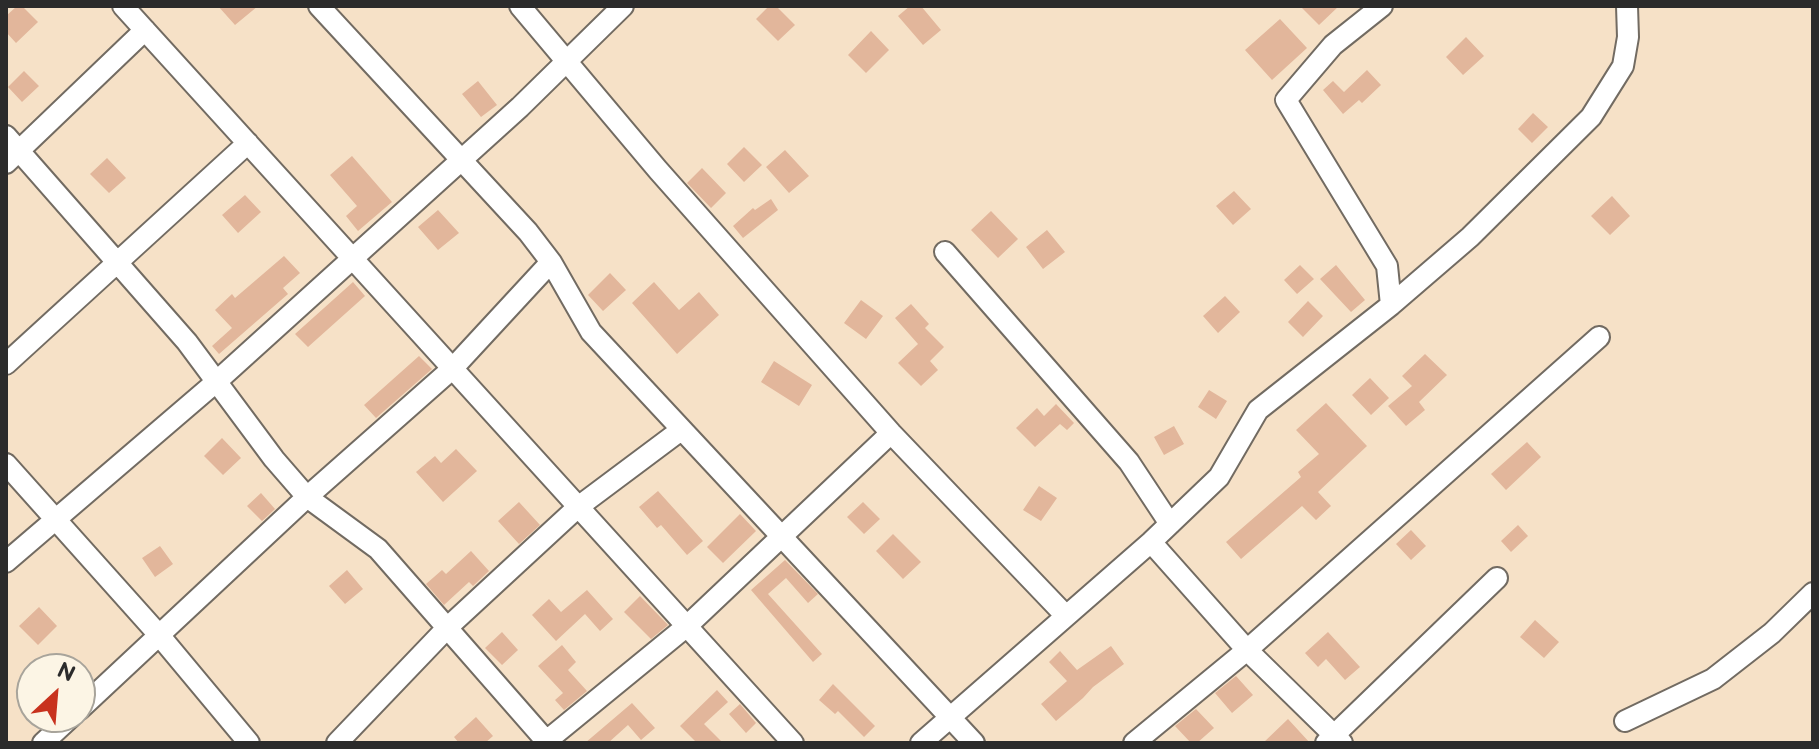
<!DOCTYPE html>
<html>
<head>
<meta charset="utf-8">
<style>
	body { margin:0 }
	#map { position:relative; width:1819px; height:749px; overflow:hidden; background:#f6e1c7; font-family:"Balsamiq Sans",sans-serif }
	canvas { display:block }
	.frame { position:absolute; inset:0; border:8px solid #2b2b2b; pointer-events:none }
	.north { position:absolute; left:16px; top:653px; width:80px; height:80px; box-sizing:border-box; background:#fcf5e5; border:2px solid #a8a49b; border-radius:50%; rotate:26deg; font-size:22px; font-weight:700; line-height:32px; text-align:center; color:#2b2b2b }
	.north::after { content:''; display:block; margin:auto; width:28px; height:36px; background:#c8321e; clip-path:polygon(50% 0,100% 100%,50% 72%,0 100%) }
</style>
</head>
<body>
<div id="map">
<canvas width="1819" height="749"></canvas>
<div class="frame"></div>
<div class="north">N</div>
</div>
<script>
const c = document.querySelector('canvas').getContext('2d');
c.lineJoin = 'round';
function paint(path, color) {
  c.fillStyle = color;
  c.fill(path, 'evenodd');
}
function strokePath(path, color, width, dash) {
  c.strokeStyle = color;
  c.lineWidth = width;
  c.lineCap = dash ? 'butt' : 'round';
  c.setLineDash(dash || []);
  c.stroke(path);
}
paint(new Path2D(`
	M17,6H22L38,22L16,43L6,32V16Z
	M218,6H258L235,25Z
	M769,6H776L795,25L778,41L756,19Z
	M910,6H921L941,30L923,45L898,16Z
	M1300,6H1339L1319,25Z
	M1280,19L1307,48L1272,80L1245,50Z
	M871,31L889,50L866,73L848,55Z
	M1466,37L1484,56L1463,75L1446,57Z
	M1367,70L1381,85L1362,103L1359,100L1343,114L1323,90L1333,81L1344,92Z
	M24,71L39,86L22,102L8,87Z
	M478,81L497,105L481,117L462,94Z
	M1533,113L1548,127L1532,143L1518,129Z
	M744,147L762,165L744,182L727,164Z
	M785,150L809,176L789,193L766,167Z
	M352,156L392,202L358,231L346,216L357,206L330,175Z
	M107,158L126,178L109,193L90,174Z
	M702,168L726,193L711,208L687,183Z
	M1234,191L1251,209L1233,225L1216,206Z
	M245,195L261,212L238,233L222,215Z
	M1612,196L1630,216L1610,235L1591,216Z
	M771,199L778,210L743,238L733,226L753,208L755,210Z
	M438,210L459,233L438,250L418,227Z
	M991,211L1018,239L998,258L971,230Z
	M1047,230L1065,252L1043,269L1026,247Z
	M284,256L300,273L283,288L288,294L219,354L212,346L232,328L215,310L232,294L235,298Z
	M1300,265L1314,279L1297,294L1284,280Z
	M1336,265L1365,300L1351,312L1320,279Z
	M610,273L626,290L603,311L588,295Z
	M353,282L365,296L308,347L295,334Z
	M654,282L679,310L699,292L719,315L677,354L632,303Z
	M1225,296L1240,312L1218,333L1203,316Z
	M861,300L883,316L866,339L844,323Z
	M1308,301L1323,316L1303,337L1288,322Z
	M911,304L929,324L925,328L944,347L930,361L938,370L921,386L898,363L918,344L895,318Z
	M1425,354L1447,375L1419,402L1425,410L1406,426L1388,406L1412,386L1402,376Z
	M419,356L432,369L376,418L364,405Z
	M774,361L812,385L799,406L761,382Z
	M1370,378L1389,398L1371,415L1352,395Z
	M1209,390L1227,401L1216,419L1198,407Z
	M1326,403L1367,446L1318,492L1331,506L1316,520L1302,506L1241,559L1226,542L1301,477L1298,472L1319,454L1296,430Z
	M1056,404L1074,423L1067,430L1060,424L1035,447L1016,428L1037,408L1044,416Z
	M1174,426L1184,444L1164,455L1154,437Z
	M222,438L241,458L223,475L204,456Z
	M1527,442L1541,457L1506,490L1491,474Z
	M456,449L477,471L443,502L416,472L435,456L441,463Z
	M1039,486L1057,498L1041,521L1023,510Z
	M658,491L703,541L687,555L661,525L657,528L639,507Z
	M261,493L275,509L262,521L247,506Z
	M519,502L540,525L519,544L498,521Z
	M863,502L880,519L864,534L847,517Z
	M740,514L756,531L723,563L707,547Z
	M1518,525L1528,536L1511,552L1501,541Z
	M1411,530L1426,546L1411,560L1396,544Z
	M893,534L921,562L903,579L876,551Z
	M160,546L173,564L155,577L142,558Z
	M471,551L489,571L473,586L469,582L444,605L426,584L442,570L446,574Z
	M785,560L818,594L808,603L786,578L768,594L822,654L813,662L751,590Z
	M347,570L363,589L345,604L329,586Z
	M587,590L613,619L600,631L585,614L556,641L532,615L549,599L561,612Z
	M640,596L668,625L651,639L624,612Z
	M39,607L57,626L38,645L19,626Z
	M1535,620L1559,642L1544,658L1520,637Z
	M502,632L518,650L502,665L485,648Z
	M1328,632L1360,667L1345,680L1326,659L1318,667L1305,653Z
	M562,645L576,662L568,670L587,691L564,710L555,700L563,693L538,666Z
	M1111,646L1124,664L1093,687L1083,698L1056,721L1041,704L1067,681L1049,662L1060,651L1077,670Z
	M1236,676L1253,695L1232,713L1215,693Z
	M833,684L875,726L864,737L838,711L835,714L819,700Z
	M717,690L728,702L704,724L723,743H697L680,726Z
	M632,703L655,728L641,740L628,725L608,743H585Z
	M740,704L756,723L746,733L729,714Z
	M1196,709L1214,728L1197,743H1191L1175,726Z
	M476,717L493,736L485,743H459L454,737Z
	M1288,719L1310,743H1263Z`), '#e2b69b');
const minor = new Path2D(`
	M123,6L793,743
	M319,6L528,232L551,262L591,332L974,743
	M520,6L658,170L891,433L1066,616
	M1382,6L1333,45L1286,100L1387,266L1391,305
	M6,136L187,342L274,459L307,497L378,549L548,743
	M6,163L145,30
	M945,252L1129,462L1170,524
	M6,364L248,143
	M6,464L159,635L249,743
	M1151,542L1247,650L1342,743
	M6,562L216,382L520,107L623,6
	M80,709L307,497L453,368L551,262
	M1625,721L1713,679L1772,633L1813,593
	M43,743L71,717
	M337,743L448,627L578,507L681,430
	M544,743L687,626L891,433
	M921,743L1151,542L1219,477L1258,410L1391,305L1470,237L1591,117L1623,66L1628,37L1627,6
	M1134,743L1247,650L1599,337
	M1326,743L1497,578`);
strokePath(minor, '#726b62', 24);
strokePath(minor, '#fff', 20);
</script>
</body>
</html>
